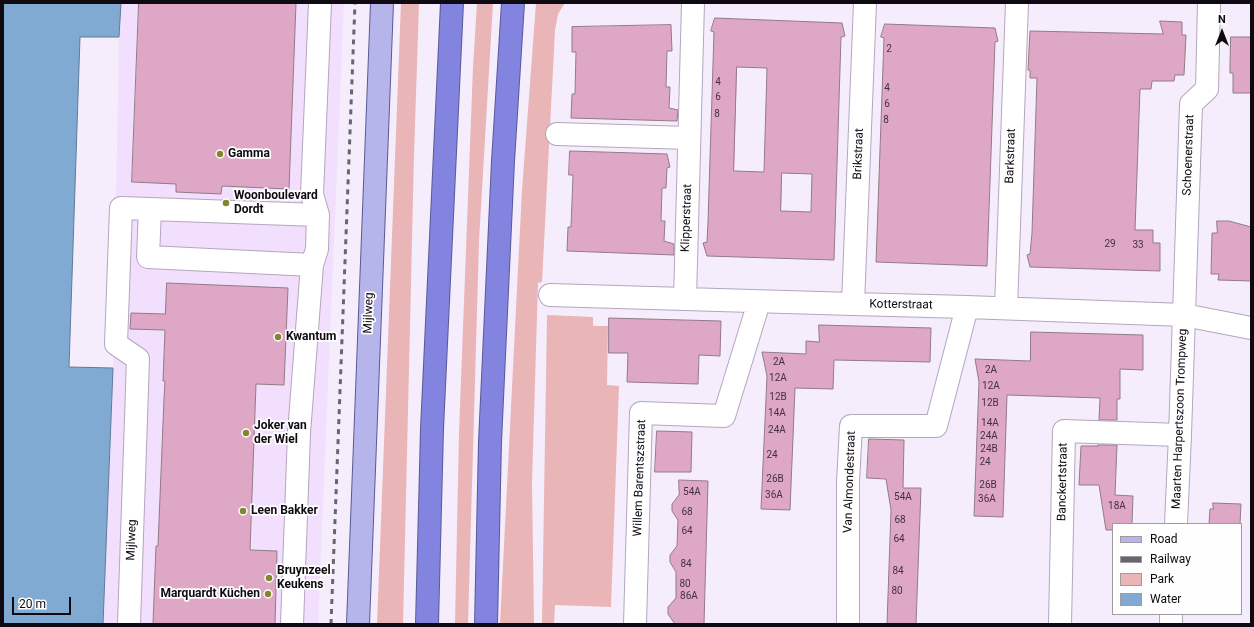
<!DOCTYPE html>
<html>
<head>
<meta charset="utf-8">
<style>
	body { margin:0 }
	#map { position:relative; width:1254px; height:627px; overflow:hidden; background:#f6edfc; font-family:Roboto,sans-serif }
	canvas { display:block }
	.frame { position:absolute; inset:0; border:4px solid #0f0a12; pointer-events:none }
	.legend { position:absolute; left:1112px; top:523px; width:130px; height:92px; box-sizing:border-box; background:#fefefe; border:1px solid #9e9ca0; margin:0; padding:5px 7px; list-style:none; font-size:12px; color:#0f0a12 }
	.legend li { display:flex; align-items:center; gap:8px; height:20px }
	.legend b { width:20px; border:1px solid #9e9ca0 }
	.north { position:absolute; left:1202px; top:12px; width:40px; height:40px; -webkit-text-stroke:3px #fefefe; paint-order:stroke; rotate:0deg; font-size:11px; font-weight:700; line-height:16px; text-align:center; color:#0f0a12 }
	.north::after { content:''; display:block; margin:auto; width:14px; height:18px; background:#0f0a12; clip-path:polygon(50% 0,100% 100%,50% 72%,0 100%) }
	.scale { position:absolute; left:12px; top:597px; width:59px; height:18px; box-sizing:border-box; border:2px solid #0f0a12; border-top:0; padding-left:5px; font-size:12px; line-height:14px; white-space:nowrap; color:#0f0a12; -webkit-text-stroke:3px #fefefe; paint-order:stroke }
</style>
</head>
<body>
<div id="map">
<canvas width="1254" height="627"></canvas>
<div class="frame"></div>
<ul class="legend">
<li><b style="height:5px;background:#b5b5ec"></b>Road</li>
<li><b style="height:5px;background:#6b646f"></b>Railway</li>
<li><b style="height:11px;background:#e9b5b6"></b>Park</li>
<li><b style="height:11px;background:#81aad3"></b>Water</li>
</ul>
<div class="north">N</div>
<div class="scale">20 m</div>
</div>
<script>
const c = document.querySelector('canvas').getContext('2d');
c.lineJoin = 'round';
function paint(path, color) {
  c.fillStyle = color;
  c.fill(path, 'evenodd');
}
function strokePath(path, color, width, dash) {
  c.strokeStyle = color;
  c.lineWidth = width;
  c.lineCap = dash ? 'butt' : 'round';
  c.setLineDash(dash || []);
  c.stroke(path);
}
function write(font, color, halo, rows, align = 'center') {
  c.font = font + ' Roboto,sans-serif';
  c.lineWidth = 3.5;
  c.setLineDash([]);
  c.textBaseline = 'middle';
  c.strokeStyle = halo;
  c.fillStyle = color;
  for (const [text, x, y, turn = 0] of rows) {
    c.save();
    c.translate(x, y);
    c.rotate((+turn || 0) * Math.PI / 180);
    c.textAlign = isNaN(turn) ? turn : align;
    if (halo) c.strokeText(text, 0, 0);
    c.fillText(text, 0, 0);
    c.restore();
  }
}
paint(new Path2D(`
	M121,3H344L318,624H103L113,368L119,37Z`), '#f2dffe');
paint(new Path2D(`
	M401,3H419L414,155L403,624H377Z
	M477,3H493L479,241L468,624H455L459,432L473,67Z
	M536,3H565L558,14L555,30L542,282L538,283L532,482L534,624H500L522,190Z
	M547,315L593,317V326H608L607,385L619,386L611,607L555,605L554,624H542Z`), '#e9b5b6');
const water = new Path2D(`
	M3,3H121L119,37H80L69,367L113,368L103,624H3Z`);
paint(water, '#81aad3');
strokePath(water, '#5f7a99', 1);
const building = new Path2D(`
	M139,3H296L289,189L222,186L221,194L176,192V184L132,182Z
	M715,18L842,23L845,36L841,37L834,260L707,256L703,243L707,242L708,222L714,32L711,31ZM737,67L767,68L764,172L734,171ZM782,173L812,174L811,212L781,211Z
	M1160,21L1182,22V35H1186L1184,75H1175L1174,81H1152L1151,89H1140L1135,230H1153V243H1160V271L1030,267L1027,255L1030,254L1032,233L1037,78H1030V70H1028L1030,31L1163,34Z
	M885,24L995,28L998,41L995,42L987,266L876,262L884,38L881,37Z
	M671,25L672,51H667L666,87H670L669,108L678,110L677,121L571,118L572,94H575L576,52H572V27Z
	M1231,37H1251V93H1233V73H1230V65Z
	M570,151L667,154L670,167L667,168L666,188H662L661,221H665L664,241L674,244V255L567,251L568,227H571L573,175H569Z
	M1217,221H1229L1251,227V281L1218,280L1219,274H1211L1212,233H1217Z
	M167,283L288,288L284,385L256,384L250,550L277,551L275,624H153L156,546H158L164,399L165,381H163L165,330L130,329L131,313L165,314Z
	M609,318L721,321L720,356L699,355L698,384L627,382L628,353H609Z
	M819,325L931,328L930,362L834,360L833,389L795,388L790,510L761,509L767,376L762,352L806,354V341L819,342Z
	M1031,332L1143,335V370L1120,369V399H1117V420H1099L1100,398L1007,395L1003,517L974,516L979,382L975,359L1030,361Z
	M657,431L692,432L691,472H655Z
	M869,439L904,440L903,488H921L916,624H887L891,510L886,479L867,478Z
	M1098,445H1117L1115,495L1133,496L1132,524H1113V530H1106L1099,485H1079L1081,446H1098Z
	M679,480L708,481L704,624H675L668,614V607L676,598V572L670,562V555L677,546L678,520L672,511V504L679,495Z
	M1213,503L1241,504L1240,524H1209L1210,509H1213Z`);
paint(building, '#dea7c6');
strokePath(building, '#937a88', 1);
const minor = new Path2D(`
	M557,134L689,138
	M312,265L148,257L150,209L318,215
	M550,295L853,304L967,307L1184,315L1251,328
	M685,299L693,3
	M853,304L865,3
	M1006,308L1017,3
	M1176,524L1180,435L1191,104L1207,89L1209,3
	M129,624L138,359L116,344L121,208L150,209
	M292,624L299,433L312,265L317,249L318,215L312,194L320,3
	M635,624L641,413L724,416L759,302
	M848,624V482L851,426H936L967,307
	M1060,624L1064,431L1180,435
	M1171,624V614`);
const major = new Path2D(`
	M358,624L382,3`);
const highway = new Path2D(`
	M427,624L432,429L452,3
	M486,624L490,442L503,161L513,3`);
strokePath(minor, '#b4a6bd', 24);
strokePath(major, '#5a5998', 24);
strokePath(highway, '#5a5998', 24);
strokePath(minor, '#fff', 22);
strokePath(major, '#b5b5ec', 22);
strokePath(highway, '#8384e0', 22);
strokePath(new Path2D(`
	M331,624L355,3`), '#6b646f', 3, [5, 5]);
for (const [x, y, r, color] of [
	[220,154,4,"#828630"],
	[226,203,4,"#828630"],
	[278,337,4,"#828630"],
	[246,433,4,"#828630"],
	[243,511,4,"#828630"],
	[269,578,4,"#828630"],
	[268,594,4,"#828630"]
]) {
  const dot = new Path2D();
  dot.arc(x, y, r, 0, 2 * Math.PI);
  c.fillStyle = color;
  c.fill(dot);
  strokePath(dot, '#fefefe', 1.5);
}
write('10px', '#43313f', null, [
	["2",889,49],
	["4",718,82],
	["4",887,88],
	["6",718,97],
	["6",887,104],
	["8",717,114],
	["8",886,120],
	["29",1110,244],
	["33",1138,245],
	["2A",779,362],
	["2A",991,370],
	["12A",778,378],
	["12A",991,386],
	["12B",778,397],
	["12B",990,403],
	["14A",777,413],
	["14A",990,423],
	["24A",777,430],
	["24A",989,436],
	["24B",989,449],
	["24",772,455],
	["24",985,462],
	["26B",775,479],
	["26B",988,485],
	["54A",692,492],
	["36A",774,495],
	["54A",903,497],
	["36A",987,499],
	["18A",1117,506],
	["68",687,512],
	["68",900,520],
	["64",687,531],
	["64",899,539],
	["84",686,564],
	["84",898,571],
	["80",685,584],
	["80",897,591],
	["86A",689,596]
]);
write('bold 12px', '#0f0a12', '#fefefe', [
	["Gamma",228,154],
	["Woonboulevard",234,196],
	["Dordt",234,210],
	["Kwantum",286,337],
	["Joker van",254,426],
	["der Wiel",254,440],
	["Leen Bakker",251,511],
	["Bruynzeel",277,571],
	["Keukens",277,585],
	["Marquardt Küchen",260,594,"right"]
], 'left');
write('12px', '#0f0a12', '#fefefe', [
	["Brikstraat",859,154,-88],
	["Schoenerstraat",1189,155,-88],
	["Barkstraat",1011,156,-88],
	["Klipperstraat",687,218,-88],
	["Kotterstraat",901,305,1],
	["Mijlweg",369,313,-88],
	["Maarten Harpertszoon Trompweg",1180,419,-88],
	["Willem Barentszstraat",640,478,-88],
	["Van Almondestraat",850,482,-88],
	["Banckertstraat",1063,482,-89],
	["Mijlweg",132,540,-88]
]);
</script>
</body>
</html>
